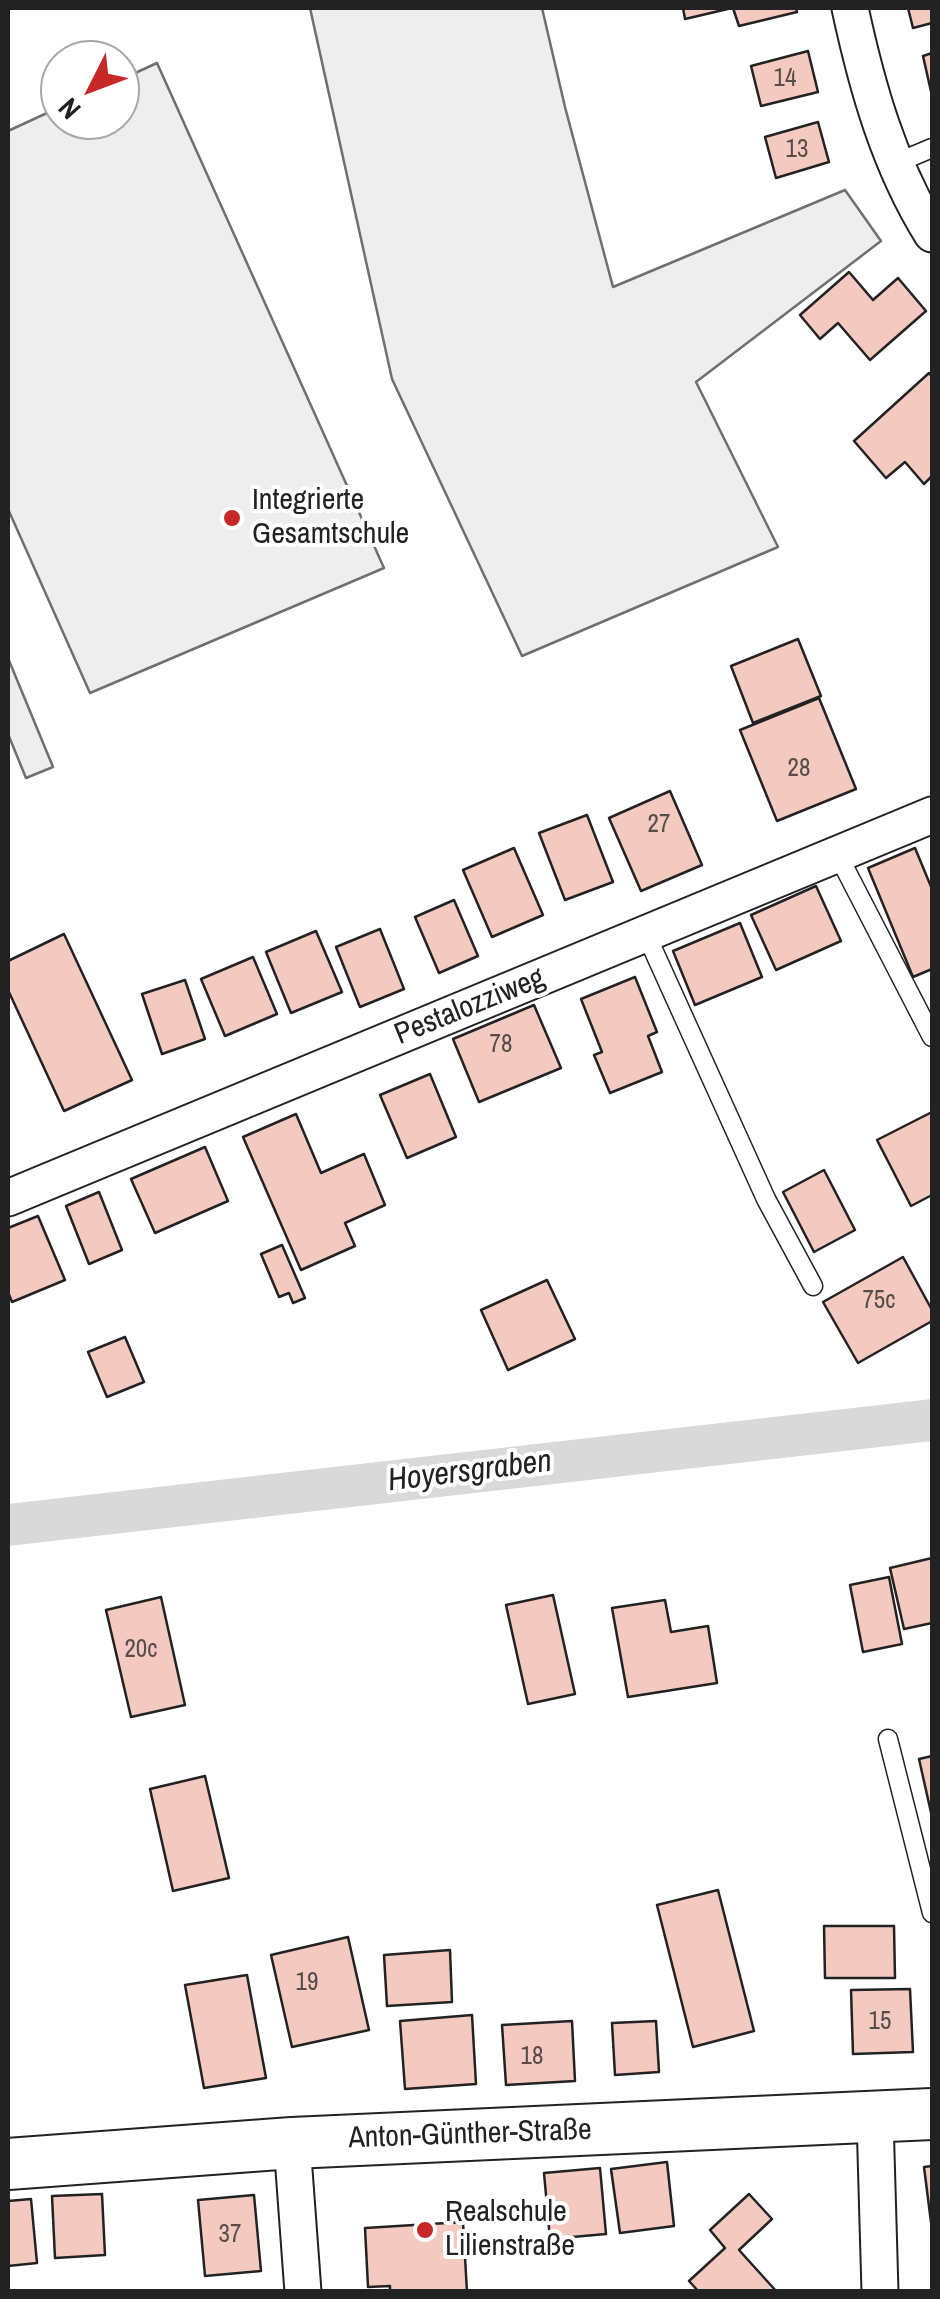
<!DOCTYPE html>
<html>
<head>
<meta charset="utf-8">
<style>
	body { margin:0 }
	#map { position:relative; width:940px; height:2299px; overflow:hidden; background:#fff; font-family:"Archivo Narrow",sans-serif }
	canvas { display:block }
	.frame { position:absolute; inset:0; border:10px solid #222; pointer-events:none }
	.north { position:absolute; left:40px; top:40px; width:100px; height:100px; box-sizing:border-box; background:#fff; border:2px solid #a7a7a7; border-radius:50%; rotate:228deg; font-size:28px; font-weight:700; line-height:40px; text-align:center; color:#222 }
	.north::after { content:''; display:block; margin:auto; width:35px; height:45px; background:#c62828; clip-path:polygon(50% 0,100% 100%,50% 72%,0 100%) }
</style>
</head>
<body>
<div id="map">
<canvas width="940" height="2299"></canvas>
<div class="frame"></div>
<div class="north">N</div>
</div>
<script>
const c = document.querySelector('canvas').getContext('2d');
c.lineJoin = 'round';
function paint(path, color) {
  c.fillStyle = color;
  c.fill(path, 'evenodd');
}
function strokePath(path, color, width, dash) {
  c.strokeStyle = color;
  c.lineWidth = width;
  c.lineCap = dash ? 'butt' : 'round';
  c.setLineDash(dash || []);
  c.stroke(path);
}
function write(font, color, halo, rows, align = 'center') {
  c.font = font + ' "Archivo Narrow",sans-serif';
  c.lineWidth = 8;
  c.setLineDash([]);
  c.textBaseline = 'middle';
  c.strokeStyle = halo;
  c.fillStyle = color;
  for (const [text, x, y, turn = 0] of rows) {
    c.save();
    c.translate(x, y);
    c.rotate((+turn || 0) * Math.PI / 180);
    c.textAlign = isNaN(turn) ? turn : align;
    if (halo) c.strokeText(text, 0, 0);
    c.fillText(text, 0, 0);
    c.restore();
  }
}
const green = new Path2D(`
	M310,8H542L565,107L613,287L845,190L881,241L696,382L778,547L522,656L392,379Z
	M157,63L384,568L90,693L8,509V131L60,107V120H120V80Z
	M8,658L53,767L26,778L8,734Z`);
paint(green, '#eee');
strokePath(green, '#6f6f6f', 2.5);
strokePath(new Path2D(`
	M8,1525L932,1420`), '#d9d9d9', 42);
const building = new Path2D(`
	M683,8H732L685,19Z
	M733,8H796L797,12L739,26Z
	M908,8H932V23L913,28Z
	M808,51L818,92L761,106L751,66Z
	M932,53V96L923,56Z
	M818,122L829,162L776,178L765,137Z
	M849,272L873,300L898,278L926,311L870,360L838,323L820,339L800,315Z
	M929,373L932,377V476L924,484L905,462L886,478L854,441Z
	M798,639L821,696L753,723L731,666Z
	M819,698L856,789L777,821L740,730Z
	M670,791L702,865L641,891L609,818Z
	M587,815L613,882L565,900L539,833Z
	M514,848L543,915L492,937L463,870Z
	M915,848L932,889V969L913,977L868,868Z
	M816,886L841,941L776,970L751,915Z
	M454,900L478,956L439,973L415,917Z
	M740,923L762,977L695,1005L673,951Z
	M380,929L404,989L360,1007L336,947Z
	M316,931L342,992L291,1013L266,952Z
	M64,934L132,1080L64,1111L8,990V961Z
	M253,957L277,1014L225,1036L201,979Z
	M635,977L657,1032L648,1036L662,1072L610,1093L594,1055L602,1052L581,999Z
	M185,980L205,1039L162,1054L142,994Z
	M534,1005L561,1068L479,1102L453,1039Z
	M430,1074L456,1137L407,1158L380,1095Z
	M932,1112V1195L911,1206L877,1140Z
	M296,1114L321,1173L364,1154L385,1205L345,1223L355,1246L301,1270L243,1137Z
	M205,1147L228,1201L155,1233L131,1179Z
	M824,1170L855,1230L814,1252L783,1192Z
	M99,1192L122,1250L89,1264L66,1206Z
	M38,1216L65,1280L12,1302L8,1292V1228Z
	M282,1245L305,1298L293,1303L289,1293L279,1297L261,1254Z
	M903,1257L932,1310V1321L858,1363L823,1302Z
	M547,1280L575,1339L508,1370L481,1310Z
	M125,1337L144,1382L107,1397L88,1352Z
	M932,1558V1623L904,1629L890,1568Z
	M889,1577L902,1644L863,1652L850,1585Z
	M553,1595L575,1694L528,1704L506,1605Z
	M161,1597L185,1705L131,1717L106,1610Z
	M665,1600L671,1632L708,1626L717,1683L628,1697L612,1608Z
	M932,1756V1817L919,1759Z
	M205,1776L229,1878L173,1891L150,1789Z
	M718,1890L754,2031L693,2047L657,1905Z
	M824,1926H894L895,1978H825Z
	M348,1937L369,2030L292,2047L271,1955Z
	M450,1950L452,2002L387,2006L384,1955Z
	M247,1975L266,2078L204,2088L185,1985Z
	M910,1989L913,2052L853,2054L851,1990Z
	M472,2015L476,2084L405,2089L400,2021Z
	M572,2021L575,2081L506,2085L502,2025Z
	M656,2021L659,2072L615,2075L612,2023Z
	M667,2162L674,2226L620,2233L611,2169Z
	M932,2166V2230L924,2167Z
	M600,2168L606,2234L550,2239L544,2173Z
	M102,2194L105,2255L55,2258L52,2196Z
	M749,2194L772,2219L739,2250L777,2292H699L689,2281L725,2248L710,2230Z
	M254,2195L261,2271L205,2276L198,2200Z
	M31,2199L37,2263L8,2266V2201Z
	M463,2222L467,2292H390V2286L368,2287L365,2228Z`);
paint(building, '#f3c9c0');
strokePath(building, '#222', 2.5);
const service = new Path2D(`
	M894,164L932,148
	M838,855L932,1037
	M646,934L766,1199L813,1286
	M888,1739L932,1913`);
const minor = new Path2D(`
	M850,8C867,87 889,165 932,234
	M8,1198L932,815
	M875,2118L880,2292
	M292,2143L303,2292`);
const secondary = new Path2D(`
	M8,2164L292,2143L932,2114`);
strokePath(service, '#222', 21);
strokePath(minor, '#222', 39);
strokePath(secondary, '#222', 54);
strokePath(service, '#fff', 18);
strokePath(minor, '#fff', 35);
strokePath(secondary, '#fff', 50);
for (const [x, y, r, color] of [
	[232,518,10,"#c62828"],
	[425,2230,10,"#c62828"]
]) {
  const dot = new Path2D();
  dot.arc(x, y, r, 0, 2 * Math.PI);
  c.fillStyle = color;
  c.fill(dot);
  strokePath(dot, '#fff', 4);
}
write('25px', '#564c4a', null, [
	["14",785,79],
	["13",797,150],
	["28",799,769],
	["27",659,825],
	["78",501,1045],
	["75c",879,1301],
	["20c",141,1650],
	["19",307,1983],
	["15",880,2022],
	["18",532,2057],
	["37",230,2235]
]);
write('30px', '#222', '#fff', [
	["Integrierte",252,501],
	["Gesamtschule",252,535],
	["Realschule",445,2213],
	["Lilienstraße",445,2247]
], 'left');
write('30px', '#222', '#fff', [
	["Pestalozziweg",470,1007,-22],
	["Anton-Günther-Straße",470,2135,-2]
]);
write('italic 32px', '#222', '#fff', [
	["Hoyersgraben",470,1472,-7]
]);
</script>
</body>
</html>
